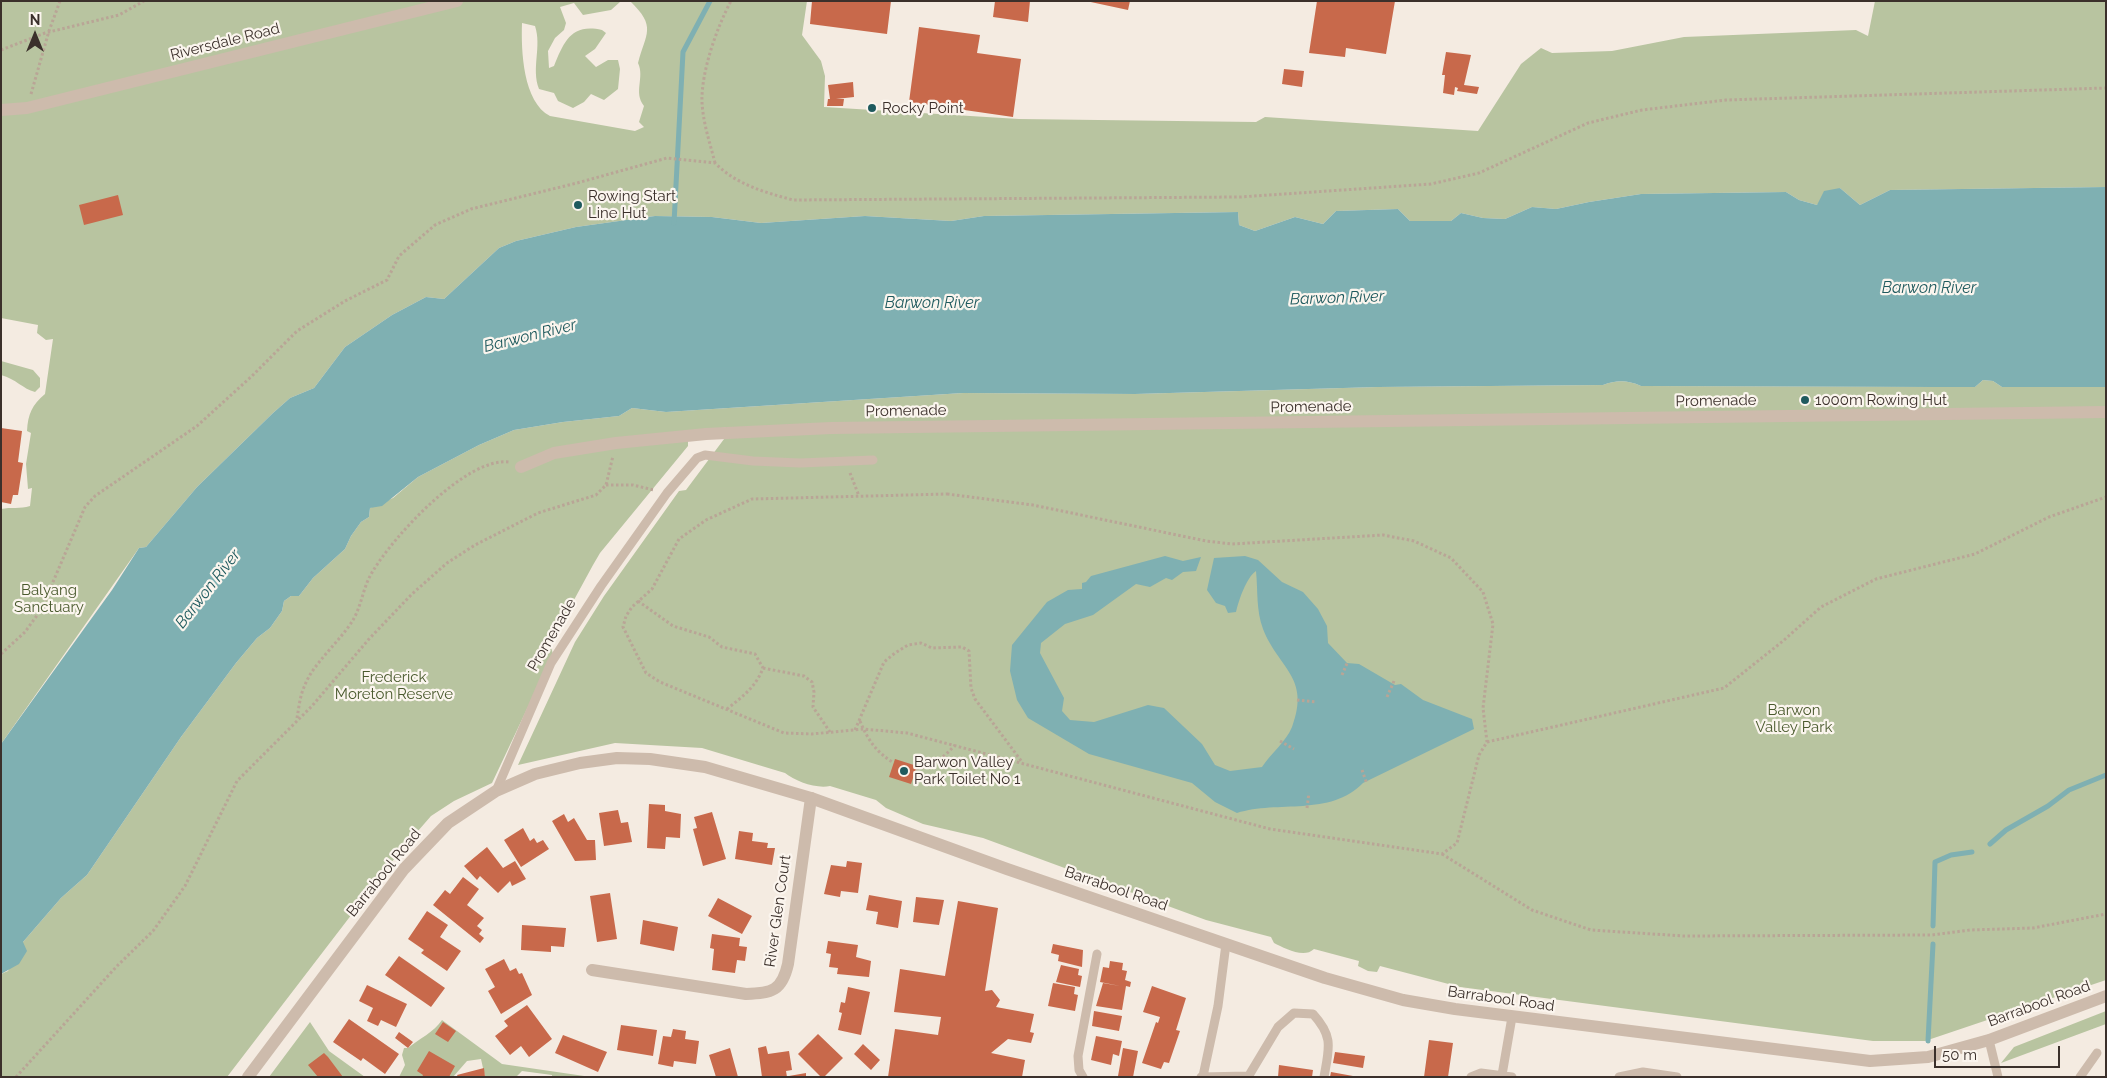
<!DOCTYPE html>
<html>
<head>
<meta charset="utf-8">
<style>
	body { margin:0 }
	#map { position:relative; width:2107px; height:1078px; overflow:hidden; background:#f4ebe1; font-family:Raleway,sans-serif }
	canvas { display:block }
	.frame { position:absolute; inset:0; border:2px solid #3b302b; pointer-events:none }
	.north { position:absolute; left:10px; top:10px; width:50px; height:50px; -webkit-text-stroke:4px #fbf5ee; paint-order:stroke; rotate:0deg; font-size:14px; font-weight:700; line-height:20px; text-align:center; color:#3b302b }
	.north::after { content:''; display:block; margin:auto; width:18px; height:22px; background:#3b302b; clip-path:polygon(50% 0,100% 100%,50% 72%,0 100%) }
	.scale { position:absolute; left:1934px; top:1046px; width:126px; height:22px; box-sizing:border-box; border:2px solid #3b302b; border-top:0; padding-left:6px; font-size:15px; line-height:18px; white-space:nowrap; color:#3b302b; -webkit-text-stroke:4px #fbf5ee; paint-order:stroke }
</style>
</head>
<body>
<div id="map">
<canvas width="2107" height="1078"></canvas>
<div class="frame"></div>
<div class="north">N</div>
<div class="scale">50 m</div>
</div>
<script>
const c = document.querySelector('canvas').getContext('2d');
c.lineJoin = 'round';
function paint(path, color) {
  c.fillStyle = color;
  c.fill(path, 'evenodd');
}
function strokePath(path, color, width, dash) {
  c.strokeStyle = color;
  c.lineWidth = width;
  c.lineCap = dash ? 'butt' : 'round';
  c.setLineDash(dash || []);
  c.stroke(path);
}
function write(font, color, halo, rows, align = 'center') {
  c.font = font + ' Raleway,sans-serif';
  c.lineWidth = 4.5;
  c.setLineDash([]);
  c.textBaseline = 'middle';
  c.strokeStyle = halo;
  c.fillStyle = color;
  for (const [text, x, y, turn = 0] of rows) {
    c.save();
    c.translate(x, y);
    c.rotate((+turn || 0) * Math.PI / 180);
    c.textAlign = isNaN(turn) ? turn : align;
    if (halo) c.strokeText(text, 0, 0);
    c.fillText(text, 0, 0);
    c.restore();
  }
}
paint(new Path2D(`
	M1,1H626L620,2L611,10L583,15L574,3L560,7L566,23L564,30L555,38L548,51L549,68L554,66C564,42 571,23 602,30L606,33L595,49L585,56L596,67L608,60H618L620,69L618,89L604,100L591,94L584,102L573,108L558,101L554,93L539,89C531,68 542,47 535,26L522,23C521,51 523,102 550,116L635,131L644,127L639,122L644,106C633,92 645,78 638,63C646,33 657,27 630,1H807L802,35L821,61L825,76L824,107L1019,119L1256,122L1265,117L1478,131L1521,64L1541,48L1552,53L1612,51L1684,37L1856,30L1868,36L1875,1H2106V187L1890,190L1860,205L1840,188L1817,205L1799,200L1786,192L1641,194L1589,202L1556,209L1532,207L1505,219L1483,218L1461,213L1451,221H1410L1398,209L1336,211L1323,224L1295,217L1255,231L1239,225L1238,212L984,216L951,221L865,216L761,223L712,217L655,216L576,227L516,241L499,248L444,299L426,297L392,315L345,347L314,388L290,398L273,413L197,487L146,547L139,548L1,744V509C11,507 20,509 30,506L32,488L28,489L26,464L31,433L27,431C28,414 32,405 45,394L53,339L46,340L37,333L38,325L1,318Z
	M1,361L33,370L40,378V387L35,392C23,389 16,379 1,375Z
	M1983,380L1993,381L2002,387H2106V980L1925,1041H1873L1460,987L1380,966L1377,972L1368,971L1358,966L1359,961L1314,949C1304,959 1284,948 1274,943L1271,937L1206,920L983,838L923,824L886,808L876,800L830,786C816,789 795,781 785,773L702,748L615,743L518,765L575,642L604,596L679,491L686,490L733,427L688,431V446L600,553L593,565L550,644L553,654L492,783L454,801L431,816L398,854L227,1077H1V974L8,971L23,942L61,898L87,875L181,737L236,663L257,638L270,628L282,611L284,601L291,596H299L313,578L345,549L351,536L361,522L369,517L370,508L393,498L418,477L479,445L514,430L563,422L619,416L632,408L666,412L963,393L1135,394L1378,387L1603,385C1617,380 1627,380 1641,386L1975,387Z
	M2106,1011V1024L2001,1063L2014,1047Z
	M442,1020L502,1064L591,1077H552V1075L522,1071L516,1077H485L481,1059L467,1061L453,1077H399L405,1065L402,1055L404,1048H408C419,1039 434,1032 442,1020Z
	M310,1022L329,1051L365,1077H269Z`), '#b8c4a0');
paint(new Path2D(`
	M2106,187V387H2002L1993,381L1983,380L1975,387H1932L1641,386C1627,380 1617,380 1603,385L1378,387L1135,394L963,393L666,412L632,408L619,416L563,422L514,430L479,445L418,477L382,506L370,508L369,517L361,522L351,536L345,549L313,578L299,596H291L284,601L282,611L270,628L257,638L236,663L181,737L87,875L61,898L23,942L27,951L19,964L1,974V744L112,590L139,548L146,547L197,487L273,413L290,398L314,388L345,347L392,315L426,297L444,299L499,248L516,241L576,227L655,216L712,217L761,223L865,216L951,221L984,216L1238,212L1239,225L1255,231L1295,217L1323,224L1336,211L1398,209L1410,221H1451L1461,213L1483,218L1505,219L1532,207L1556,209L1589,202L1641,194L1786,192L1799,200L1817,205L1824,191L1840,188L1860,205L1890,190Z
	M1165,556L1183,561L1201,557L1196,571L1183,572L1172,580L1166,578L1150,587L1136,584L1093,615L1065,624L1041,643L1040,653L1064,698L1062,711L1070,720L1094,722L1148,705L1164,708L1202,744L1215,765L1230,771L1262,767C1271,753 1286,742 1292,727C1311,677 1278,668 1263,629C1256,610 1258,591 1256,571C1246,578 1239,600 1236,612L1228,613L1225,606L1216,603L1207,590L1214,558L1245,556L1258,560L1282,582L1303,592L1318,609L1327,626L1328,643L1347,663L1359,664L1395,685L1401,684L1423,700L1472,719L1474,729L1363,783C1330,817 1278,800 1237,813L1215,802L1192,783L1089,754L1028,718L1017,700L1010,671L1012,645L1047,602L1068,590L1082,589V583L1086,582L1091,576Z`), '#7fb0b2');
strokePath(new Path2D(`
	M674,223L683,52L710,1
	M1990,844L2006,830L2048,806L2069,790L2106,775
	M1933,926L1935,862L1951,855L1972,852
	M1928,1041L1933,944`), '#7fb0b2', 5);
paint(new Path2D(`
	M812,1H891L887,34L810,24Z
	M995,1H1030L1028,22L993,17Z
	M1086,1H1130L1128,10Z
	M1317,1H1395L1386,54L1346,48L1345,57L1309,53Z
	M919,27L980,35L977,53L1021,59L1013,117L909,102Z
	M1446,52L1471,55L1464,85L1479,87L1477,94L1457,91L1458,88L1455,87L1454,95L1443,93L1445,75H1442Z
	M1284,69L1304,71L1302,87L1282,84Z
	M853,82L854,97L836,99H844L843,106H827L828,99H830L828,85Z
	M118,195L123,215L84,225L79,205Z
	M581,200L583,208L575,210L573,202Z
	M1801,396H1809L1808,404H1801Z
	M1,428L22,431L18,462L23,463L18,495H13L11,504L1,502Z
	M895,759L917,766L911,784L889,777Z
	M649,804L665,805V811L681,814L680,838L666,837L665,849L647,848Z
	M618,810L621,823L628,822L632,842L604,846L599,813Z
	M712,812L726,859L703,866L693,829L697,828L694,817Z
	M564,814L568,822L574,818L587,840H595L596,860L575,861L552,821Z
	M523,828L530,841L534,838L537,843L543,840L549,849L521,867L504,840Z
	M739,831L753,833L752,841L768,843L767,848H775L772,865L735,859Z
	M487,847L503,868L515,861L526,879L512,886L510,881L498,893L480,876L477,880L464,866Z
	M847,861L862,863L858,893L841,891L840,897L824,894L831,865L846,867Z
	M463,877L479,889L467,905L484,918L477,926L482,930L479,934L484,938L480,943L433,905L445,890L450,894Z
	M610,893L617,939L597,942L590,896Z
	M869,895L902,901L898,928L876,924L878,912L866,910Z
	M916,897L944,900L939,925L913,922Z
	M718,898L752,916L742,934L708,916Z
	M958,901L998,908L985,991L992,990L1000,1000L996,1007L1034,1014L1030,1032L1034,1033L1031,1043L1008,1039L991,1053L1025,1060L1022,1077H888L895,1029L938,1035L941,1017L894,1012L900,969L945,976Z
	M427,911L448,925L440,937L461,951L447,971L421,953L424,950L408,939Z
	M643,920L678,927L674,951L640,944Z
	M522,925L566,928L564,947L551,946V952L521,950Z
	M712,934L740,938L739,946L747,947L745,961L737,960L735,973L712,970L714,949L710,948Z
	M828,941L858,945L856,957L871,961L869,977L837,974L838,968L829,967L831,954L826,953Z
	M1053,944L1083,950L1082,967L1058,961L1059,955L1051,953Z
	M399,956L445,988L431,1007L385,975Z
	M504,959L510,971L516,968L519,974L522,973L532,995L501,1014L488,991L495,987L485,969Z
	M1110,961L1123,963L1122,970L1127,971L1125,980L1131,982L1130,987L1126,986L1122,1010L1096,1006L1103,983L1120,986L1100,982L1103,967L1109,968Z
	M1061,965L1079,969L1078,975L1082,976L1080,987L1056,982Z
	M1053,983L1075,987L1074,994L1078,995L1075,1011L1048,1006Z
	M367,985L407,1004L396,1027L381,1020L378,1026L367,1021L373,1008L359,1001Z
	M1152,986L1186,998L1176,1030L1180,1031L1169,1063L1164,1062L1161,1069L1142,1063L1156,1022L1158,1023L1160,1017L1143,1012Z
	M848,987L870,992L861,1035L838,1030L842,1013L839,1012L841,1002L845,1003Z
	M527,1005L552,1039L529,1057L521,1046L510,1055L495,1036L508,1026L504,1021Z
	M1094,1011L1122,1016L1119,1031L1092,1026Z
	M349,1019L399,1054L385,1074L363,1058L361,1061L333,1042Z
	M443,1022L456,1031L448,1042L435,1034Z
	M621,1025L657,1030L653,1056L617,1050Z
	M673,1029L686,1031L685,1039L699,1041L696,1064L674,1061L673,1067L658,1064L663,1036L671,1037Z
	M399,1032L413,1042L408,1048L395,1038Z
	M818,1034L843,1058L824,1077H821L798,1054Z
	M563,1035L607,1052L598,1072L555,1053Z
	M1096,1036L1122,1041L1119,1056L1113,1054L1111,1065L1091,1060Z
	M1429,1040L1453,1043L1448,1077H1424Z
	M863,1044L880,1060L871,1070L854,1054Z
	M766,1046L768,1054L789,1051L792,1070L786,1071L787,1077H762L758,1048Z
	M730,1048L738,1077H716L709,1055Z
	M1123,1048L1138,1051L1133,1077L1118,1076Z
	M429,1051L455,1066L449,1077H422L423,1075L417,1071Z
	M1335,1052L1365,1056L1363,1068L1333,1063Z
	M324,1053L328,1057L343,1077H318L308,1065Z
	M1279,1065L1313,1070L1312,1077H1278Z
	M484,1068L485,1077H458L457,1075Z
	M1331,1072L1353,1076V1077H1330Z
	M806,1073V1077H789V1076Z`), '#c8694b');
strokePath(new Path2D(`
	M1,50L45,33L119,15L144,1
	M31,94L49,31L60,1
	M715,163C710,143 703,123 702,102C701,72 717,27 731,1
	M850,473L859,496
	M606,485H633L654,490
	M947,494L1033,505L1206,541L1232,544L1383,535L1414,541L1451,558L1483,592L1493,624L1483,708L1487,742L1479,755L1457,843L1442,854L1270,829L907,733L863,729L812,734L784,733L660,682L646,673L623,627L626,616L632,607L652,589L679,539L706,520L752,499Z
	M638,601L673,626L709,637L722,647L755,654L763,668C756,687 742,697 727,709
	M1,654L25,632L41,610L85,507L95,496L197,426L252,376L297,331L345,301L387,280L399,256L435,225L471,209L577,183L667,158L715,163C737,185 764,192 793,200L1240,197L1431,184L1479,173L1588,123L1642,110L1726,100L2106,88
	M763,668L804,676L812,682L814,692L813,707L830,732
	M1342,675L1348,661
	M1387,697L1394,681
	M1297,700L1316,702
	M297,718C299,707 300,695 305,685C312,665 341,640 353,620C362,605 363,586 373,571C393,537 466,457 509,462
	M860,721C867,739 877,753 894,763
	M855,730L884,662L895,653L908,645L921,643L932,648L962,647L969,651L971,688L975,699L1022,762
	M1280,741L1294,749
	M1487,742L1724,688L1783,641L1821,607L1876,579L1975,554L2049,517L2106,497
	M916,769C933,767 944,757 955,745
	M1362,770L1367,784
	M1307,808L1309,793
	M1442,854L1532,910L1591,930L1684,936L1932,935L1970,930L2033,928L2106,914
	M16,1077L117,966L153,931L185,886L237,781L312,706L369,639L412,594L447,563L475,545L538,513L596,495L606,485L613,456`), '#b9a596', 3, [2.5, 2.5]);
strokePath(new Path2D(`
	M496,791L551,663L601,586L667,493L697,458L705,455L753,461L800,463L873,460
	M1989,1040L1998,1077
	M1502,1075L1512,1017
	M1203,1076L1218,1006L1226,944
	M1083,1077L1079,1070L1078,1056L1097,954
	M1201,1077L1248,1076
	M1248,1077L1278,1027L1294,1013L1313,1014C1334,1037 1329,1048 1324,1077
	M1471,1077L1481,1073L1512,1077
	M1619,1077L1643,1072L1677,1077
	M2080,1077L2097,1053`), '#cdbbac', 9);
strokePath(new Path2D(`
	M1,110L27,108L457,1
	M521,467L554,453L616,443L706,434L831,428L2106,412
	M592,970L746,994C772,993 782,991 788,964L811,798`), '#cdbbac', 12);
strokePath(new Path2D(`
	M248,1077L404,869L448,823L496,791L535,774L580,763L617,758L650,759L705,767L811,798L1007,869L1325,978L1403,1000L1455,1009L1870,1061L1928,1057L1989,1040L2106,996`), '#cdbbac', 12);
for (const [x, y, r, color] of [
	[872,108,5,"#1f5a5e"],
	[578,205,5,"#1f5a5e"],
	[1805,400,5,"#1f5a5e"],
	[904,771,5,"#1f5a5e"]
]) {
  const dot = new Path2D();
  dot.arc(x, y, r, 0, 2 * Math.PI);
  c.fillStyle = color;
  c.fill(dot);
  strokePath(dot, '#fbf5ee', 2);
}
write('15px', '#3b302b', '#fbf5ee', [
	["Riversdale Road",225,42,-14],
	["Promenade",1716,401,-1],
	["Promenade",1311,407,-1],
	["Promenade",906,411,-1],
	["Promenade",552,635,-60],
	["Barrabool Road",384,873,-51],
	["Barrabool Road",1116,889,19],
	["River Glen Court",778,911,-82],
	["Barrabool Road",1501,999,8],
	["Barrabool Road",2039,1004,-20]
]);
write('15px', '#3b302b', '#fbf5ee', [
	["Rocky Point",882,108],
	["Rowing Start",588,196],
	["Line Hut",588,213],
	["1000m Rowing Hut",1815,400],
	["Barwon Valley",914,762],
	["Park Toilet No 1",914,779]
], 'left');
write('15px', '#4a5a2e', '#fbf5ee', [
	["Balyang",49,590],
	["Sanctuary",49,607],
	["Frederick",394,677],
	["Moreton Reserve",394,694],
	["Barwon",1794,710],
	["Valley Park",1794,727]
]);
write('italic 16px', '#1f5a5e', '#fbf5ee', [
	["Barwon River",1929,288],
	["Barwon River",1337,298,-2],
	["Barwon River",932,303],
	["Barwon River",530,336,-14],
	["Barwon River",208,589,-52]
]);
</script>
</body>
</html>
